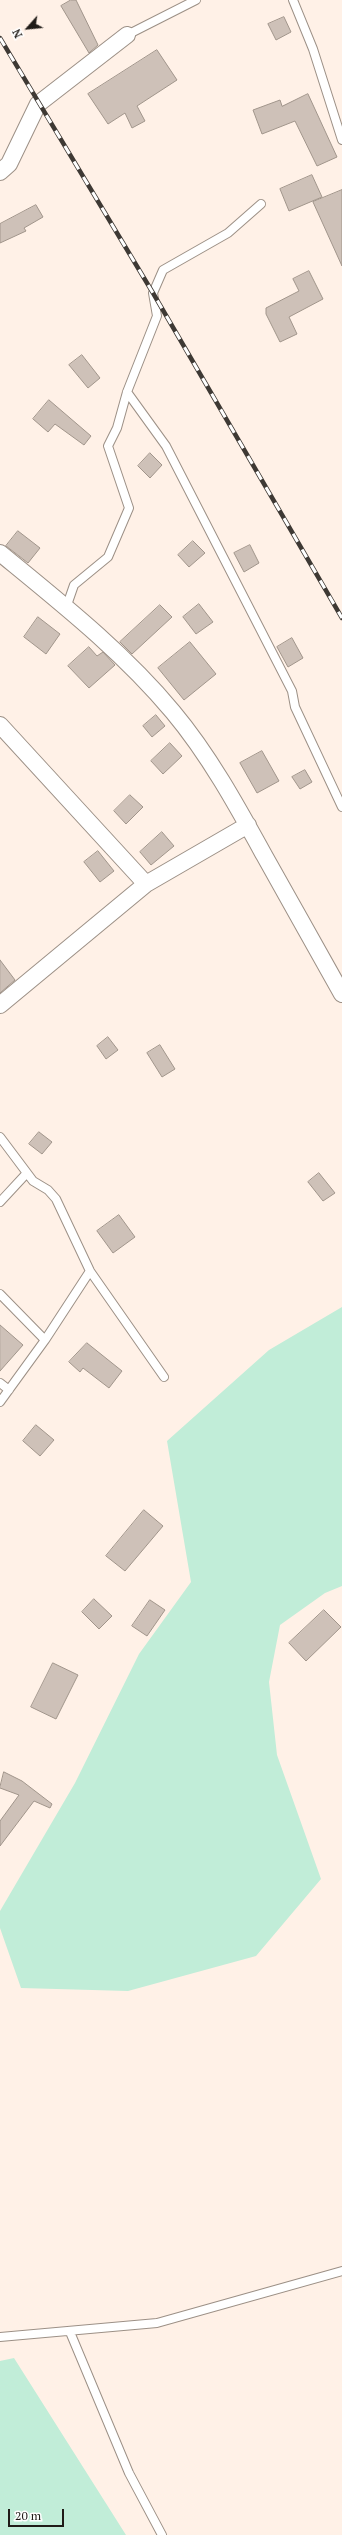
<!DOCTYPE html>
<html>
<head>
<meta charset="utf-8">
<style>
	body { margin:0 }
	#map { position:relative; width:342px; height:2535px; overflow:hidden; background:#fff1e7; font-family:"PT Serif",serif }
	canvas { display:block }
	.north { position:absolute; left:8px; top:8px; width:40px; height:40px; -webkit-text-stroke:3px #fff; paint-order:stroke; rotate:243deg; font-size:11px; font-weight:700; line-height:16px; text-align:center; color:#1f1b17 }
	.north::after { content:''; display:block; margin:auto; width:14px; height:18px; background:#1f1b17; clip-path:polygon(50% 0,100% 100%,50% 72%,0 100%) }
	.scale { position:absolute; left:8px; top:2509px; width:56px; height:18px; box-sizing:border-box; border:2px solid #1f1b17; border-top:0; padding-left:5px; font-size:12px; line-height:14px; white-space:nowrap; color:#1f1b17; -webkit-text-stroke:3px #fff; paint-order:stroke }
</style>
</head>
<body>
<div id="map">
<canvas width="342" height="2535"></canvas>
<div class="north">N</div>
<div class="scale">20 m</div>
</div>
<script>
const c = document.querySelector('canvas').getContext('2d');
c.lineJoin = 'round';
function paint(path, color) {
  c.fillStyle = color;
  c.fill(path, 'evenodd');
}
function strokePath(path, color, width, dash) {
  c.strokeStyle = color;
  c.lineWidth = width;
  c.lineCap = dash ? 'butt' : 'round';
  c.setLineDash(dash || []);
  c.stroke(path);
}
paint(new Path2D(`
	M342,1307V1586L325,1593L280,1625L269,1682L277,1755L321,1879L256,1956L128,1991L21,1988L0,1928V1911L75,1783L139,1654L191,1582L167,1441L269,1350Z
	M14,2358L126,2535H0V2361Z`), '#c1edd8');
const building = new Path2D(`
	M71,0H76L98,45L89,53L61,6Z
	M284,17L291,32L276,40L268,24Z
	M157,50L177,80L137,106L145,121L132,128L125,113L108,124L88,94Z
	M308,94L337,157L317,166L295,121L262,134L253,110L280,100L282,106Z
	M312,175L322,197L289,211L280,189Z
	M342,190V266L313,202Z
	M36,205L43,217L24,228L26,231L0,243V224Z
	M309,271L323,299L289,317L297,334L280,342L266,314V308L299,291L293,279Z
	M82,355L100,378L88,388L69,365Z
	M49,400L91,436L84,445L55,424L48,432L33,419Z
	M150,453L162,465L150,478L138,466Z
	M18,531L40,548L28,563L6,546Z
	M193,541L205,553L189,567L178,555Z
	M250,545L259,563L244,572L234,553Z
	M199,604L213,622L196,634L183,617Z
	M160,605L172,617L132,654L120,642Z
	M38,617L60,634L46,654L24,637Z
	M292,638L303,658L288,667L277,647Z
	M190,642L216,674L184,700L158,668Z
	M89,647L97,656L103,652L115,665L89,688L68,666Z
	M156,715L165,726L152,737L143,726Z
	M170,743L182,756L163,774L151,761Z
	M262,751L279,781L257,793L240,763Z
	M305,770L312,782L300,789L292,777Z
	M130,795L143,807L126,824L114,811Z
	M162,832L174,846L151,865L140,852Z
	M98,851L114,871L100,882L84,862Z
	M0,960L15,980L0,993Z
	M108,1037L118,1050L106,1059L97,1046Z
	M160,1045L175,1069L162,1077L147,1053Z
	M39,1132L52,1142L42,1154L29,1144Z
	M319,1173L335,1193L323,1201L308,1182Z
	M119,1215L135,1237L113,1253L97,1231Z
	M0,1325L23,1345L0,1371Z
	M87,1343L122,1371L109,1388L83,1368L80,1372L69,1362Z
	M36,1425L54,1440L40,1456L23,1441Z
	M144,1510L163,1526L125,1571L106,1556Z
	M94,1599L112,1616L99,1629L82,1612Z
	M150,1600L165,1610L147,1636L132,1626Z
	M324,1610L341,1627L306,1661L289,1643Z
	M53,1663L78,1675L56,1719L31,1707Z
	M4,1772L22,1781L52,1804L50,1808L34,1801L0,1846V1821L19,1795L0,1788Z`);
paint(building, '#cec1b8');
strokePath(building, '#a1958b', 1);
const service = new Path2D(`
	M293,0L313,49L342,140
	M127,35L196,0
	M127,392L166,446L292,691L295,707L342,807
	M66,608L74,585L108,557L129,508L108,446L117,428L127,392L157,316L153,293L163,270L228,233L261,204
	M0,1137L33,1181L48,1190L56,1199L90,1271L164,1377
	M0,1202L26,1174
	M0,1294L45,1340
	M0,1383L9,1390
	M0,1402L45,1340L90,1271
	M70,2332L129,2473L162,2535
	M0,2337L157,2323L342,2271`);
const minor = new Path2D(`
	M0,172L9,164L38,104L127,35
	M0,553C61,603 123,652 173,712C209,755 237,806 264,855C290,901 316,948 342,994
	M0,725L146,884
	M0,1005L146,884L248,825`);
strokePath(service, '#9c9086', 10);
strokePath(minor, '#9c9086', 18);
strokePath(service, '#fff', 8);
strokePath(minor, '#fff', 16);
const rail = new Path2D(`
	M0,38L153,293L342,618`);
strokePath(rail, '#3e3934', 4.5);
strokePath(rail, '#fff', 3, [9]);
</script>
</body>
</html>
